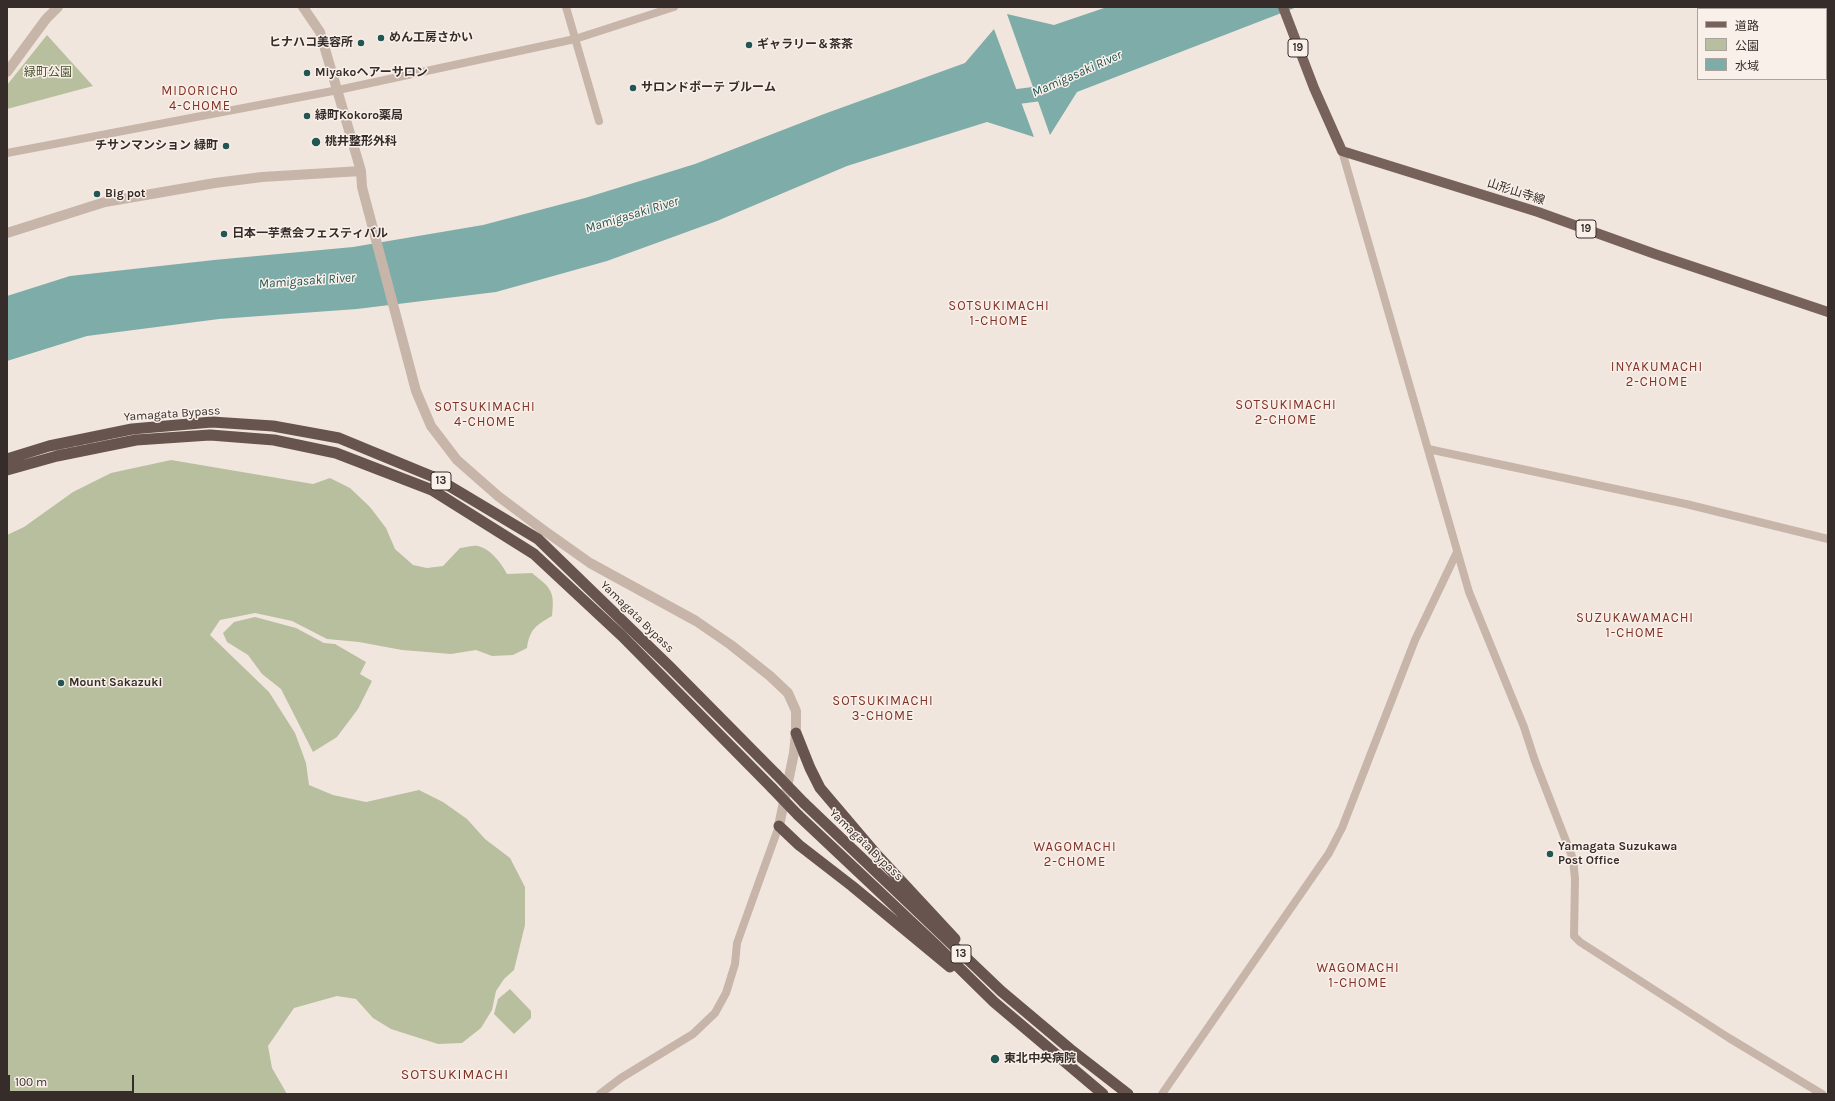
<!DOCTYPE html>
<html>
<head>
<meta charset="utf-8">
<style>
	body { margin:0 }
	#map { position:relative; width:1835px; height:1101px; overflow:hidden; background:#f1e6dd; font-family:Karla,"Noto Sans JP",sans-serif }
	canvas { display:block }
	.frame { position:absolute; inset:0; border:8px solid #362c29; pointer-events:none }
	.legend { position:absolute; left:1697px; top:8px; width:130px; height:72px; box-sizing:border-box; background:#f9f0ea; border:1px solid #aba29d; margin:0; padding:5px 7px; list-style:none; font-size:12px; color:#362c29 }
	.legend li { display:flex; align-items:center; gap:8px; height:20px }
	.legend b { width:20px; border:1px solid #aba29d }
	.scale { position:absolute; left:8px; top:1075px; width:126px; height:18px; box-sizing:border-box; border:2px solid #362c29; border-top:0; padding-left:5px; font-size:12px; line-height:14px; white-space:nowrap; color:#362c29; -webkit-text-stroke:3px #f9f0ea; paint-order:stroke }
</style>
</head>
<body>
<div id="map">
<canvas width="1835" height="1101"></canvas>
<div class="frame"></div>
<ul class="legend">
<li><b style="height:5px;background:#77625b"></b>道路</li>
<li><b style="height:11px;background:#b8bf9e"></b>公園</li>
<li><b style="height:11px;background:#7eaca9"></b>水域</li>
</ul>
<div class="scale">100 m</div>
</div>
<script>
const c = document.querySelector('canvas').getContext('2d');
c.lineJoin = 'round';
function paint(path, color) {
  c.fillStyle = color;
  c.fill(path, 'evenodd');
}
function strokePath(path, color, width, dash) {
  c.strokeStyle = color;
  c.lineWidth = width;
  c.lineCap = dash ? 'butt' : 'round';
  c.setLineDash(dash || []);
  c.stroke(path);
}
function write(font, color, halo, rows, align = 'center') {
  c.font = font + ' Karla,"Noto Sans JP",sans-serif';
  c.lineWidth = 3;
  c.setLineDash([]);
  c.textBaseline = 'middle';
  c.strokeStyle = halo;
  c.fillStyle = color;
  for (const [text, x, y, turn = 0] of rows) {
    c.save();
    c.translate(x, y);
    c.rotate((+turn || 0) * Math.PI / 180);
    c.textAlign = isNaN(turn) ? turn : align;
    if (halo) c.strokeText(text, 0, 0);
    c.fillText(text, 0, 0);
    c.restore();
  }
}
paint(new Path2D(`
	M47,35L93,86L7,109V85Z
	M171,460L313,484L330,478L350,488L370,507L386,528L395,549L413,565L427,568L443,566L460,548C465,548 473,545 478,546C491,549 502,564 507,574L532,573C551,588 555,591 552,616C535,626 530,629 527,648L513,655L492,656L476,650L451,654L402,650L359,642L327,639L292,621L255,613L220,620L210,635L269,692L295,733L306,763L309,785L333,795L366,802L419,790L443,802L467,819L485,839L510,858L525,887V925L514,970L504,979L496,991L492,1010L481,1028L462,1043L438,1044L391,1029L373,1018L356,999L337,996L294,1008L268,1046L272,1068L287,1094H7V535L24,527L73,492L111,473Z
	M255,617L296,628L324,643L335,644L366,662L360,674L372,681L358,709L337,737L313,752L281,689L262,674L248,655L227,642L223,633L234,622Z
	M510,989L531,1011V1018L514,1034L494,1014L498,999Z`), '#b8bf9e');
paint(new Path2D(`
	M1107,7H1297L1077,92L1050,135L1007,14L1054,25Z
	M994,29L1034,137L987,122L847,166L717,221L607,261L496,292L357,309L219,319L87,336L7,361V296L70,276L214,260L353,247L483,225L585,198L695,164L824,114L965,63Z`), '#7eaca9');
strokePath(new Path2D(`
	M999,99L1037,94L1055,86`), '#7eaca9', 15);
strokePath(new Path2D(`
	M566,7L599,121
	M1342,151L1469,592L1524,727L1535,761L1573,859L1575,879L1574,936L1580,942L1729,1038L1822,1094
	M7,153L338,90L575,39L674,7
	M1428,449L1686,504L1828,539
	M600,1094L621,1078L693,1034L715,1013L726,993L735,964L737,943L779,826
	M1162,1094L1329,853L1342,828L1415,640L1457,552`), '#c8b5aa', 8);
strokePath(new Path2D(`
	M303,7L320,32L361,171L362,187L416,391L431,426L457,460L498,496L542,529L590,563L696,621L731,645L770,676L788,693L796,711V733L794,753L779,826
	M7,72L46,19L58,7
	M7,233L105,202L215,183L262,177L361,171`), '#c8b5aa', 10);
strokePath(new Path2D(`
	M1283,7L1314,88L1342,151L1538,212L1655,254L1828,312`), '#77625b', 10);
strokePath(new Path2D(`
	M7,459L49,446L132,429L212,422L273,426L339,438L436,478L538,539L670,667L776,774
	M7,470L57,456L136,440L210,435L274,440L336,453L432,490L534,554L622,636L772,788
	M796,733L810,768L820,788L877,855L955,939
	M804,803L1001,991L1070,1049L1128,1094
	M798,815L937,946L994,1002L1103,1094
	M779,826L799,845L852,886L950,967`), '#67544e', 11);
strokePath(new Path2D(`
	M776,774L804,803
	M772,788L798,815`), '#67544e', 11);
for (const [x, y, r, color] of [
	[381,38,4,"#215653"],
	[361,43,4,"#215653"],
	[749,45,4,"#215653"],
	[307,73,4,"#215653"],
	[633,88,4,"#215653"],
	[307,116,4,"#215653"],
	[316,142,5,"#215653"],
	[226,146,4,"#215653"],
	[97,194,4,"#215653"],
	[224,234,4,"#215653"],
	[61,683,4,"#215653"],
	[1550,854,4,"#215653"],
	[995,1059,5,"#215653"]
]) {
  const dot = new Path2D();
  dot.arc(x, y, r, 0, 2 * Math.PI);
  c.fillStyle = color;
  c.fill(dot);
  strokePath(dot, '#f9f0ea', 1.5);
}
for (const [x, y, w] of [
	[1298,48,20],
	[1586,229,20],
	[441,481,20],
	[961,954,20]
]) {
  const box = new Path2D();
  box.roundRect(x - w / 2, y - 9, w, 18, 3);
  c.fillStyle = '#f9f0ea';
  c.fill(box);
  strokePath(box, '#362c29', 1);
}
write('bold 11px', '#362c29', null, [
	["19",1298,48],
	["19",1586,229],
	["13",441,481],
	["13",961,954]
]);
write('bold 12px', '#362c29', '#f9f0ea', [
	["めん工房さかい",389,38],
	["ヒナハコ美容所",353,43,"right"],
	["ギャラリー＆茶茶",757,45],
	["Miyakoヘアーサロン",315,73],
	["サロンドボーテ ブルーム",641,88],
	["緑町Kokoro薬局",315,116],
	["桃井整形外科",325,142],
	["チサンマンション 緑町",218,146,"right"],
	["Big pot",105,194],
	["日本一芋煮会フェスティバル",232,234],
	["Mount Sakazuki",69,683],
	["Yamagata Suzukawa",1558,847],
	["Post Office",1558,861],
	["東北中央病院",1004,1059]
], 'left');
write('12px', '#4a532e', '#f9f0ea', [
	["緑町公園",48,73]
]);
write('12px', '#362c29', '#f9f0ea', [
	["山形山寺線",1516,192,18],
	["Yamagata Bypass",172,414,-4],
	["Yamagata Bypass",637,617,44],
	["Yamagata Bypass",866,845,44]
]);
write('italic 13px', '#215653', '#f9f0ea', [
	["Mamigasaki River",1077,74,-24],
	["Mamigasaki River",632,215,-17],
	["Mamigasaki River",307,281,-4]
]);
c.letterSpacing = '1px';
write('13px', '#813227', '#f9f0ea', [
	["MIDORICHO",200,91],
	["4-CHOME",200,106],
	["SOTSUKIMACHI",999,306],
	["1-CHOME",999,321],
	["INYAKUMACHI",1657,367],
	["2-CHOME",1657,382],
	["SOTSUKIMACHI",1286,405],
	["2-CHOME",1286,420],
	["SOTSUKIMACHI",485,407],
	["4-CHOME",485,422],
	["SUZUKAWAMACHI",1635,618],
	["1-CHOME",1635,633],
	["SOTSUKIMACHI",883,701],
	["3-CHOME",883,716],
	["WAGOMACHI",1075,847],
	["2-CHOME",1075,862],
	["WAGOMACHI",1358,968],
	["1-CHOME",1358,983]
]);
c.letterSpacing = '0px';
c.letterSpacing = '1px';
write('14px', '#813227', '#f9f0ea', [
	["SOTSUKIMACHI",455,1075]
]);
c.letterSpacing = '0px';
</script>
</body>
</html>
